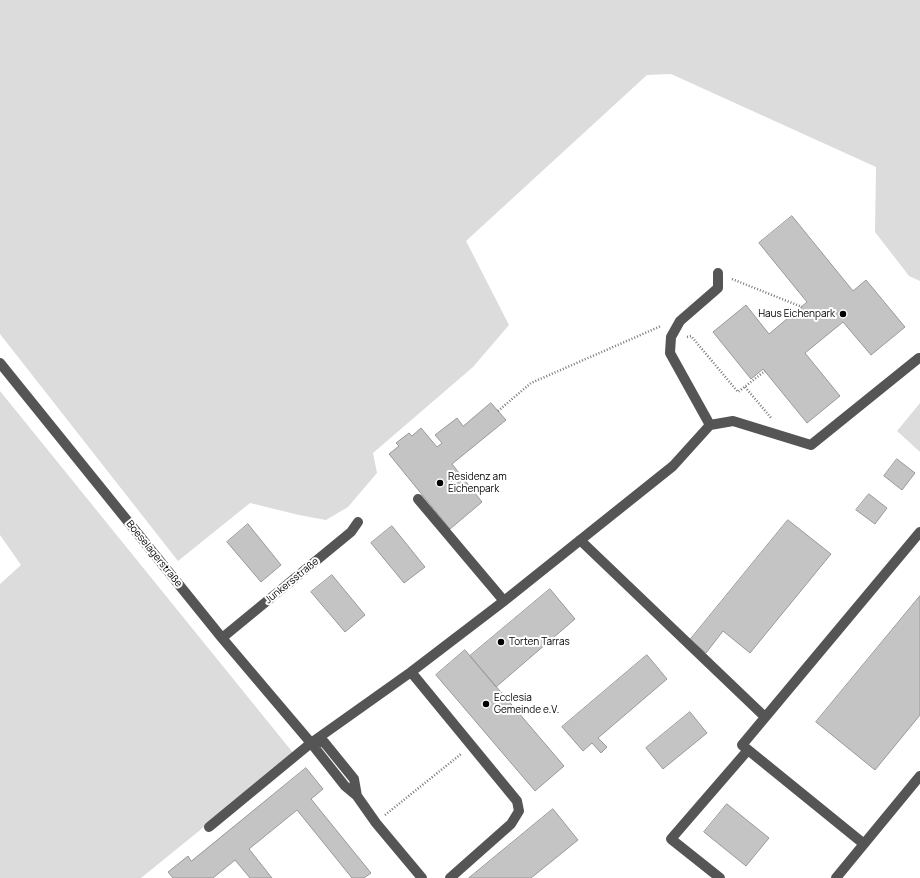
<!DOCTYPE html>
<html>
<head>
<meta charset="utf-8">
<style>
	body { margin:0 }
	canvas { display:block; background:#fff }
</style>
</head>
<body>
<canvas width="920" height="878"></canvas>
<script>
const c = document.querySelector('canvas').getContext('2d');
c.lineJoin = 'round';
function paint(path, color) {
  c.fillStyle = color;
  c.fill(path, 'evenodd');
}
function strokePath(path, color, width, dash) {
  c.strokeStyle = color;
  c.lineWidth = width;
  c.lineCap = dash ? 'butt' : 'round';
  c.setLineDash(dash || []);
  c.stroke(path);
}
function write(font, color, halo, rows, align = 'center') {
  c.font = font + ' Manrope,sans-serif';
  c.lineWidth = 4;
  c.setLineDash([]);
  c.textBaseline = 'middle';
  c.strokeStyle = halo;
  c.fillStyle = color;
  for (const [text, x, y, turn = 0] of rows) {
    c.save();
    c.translate(x, y);
    c.rotate((+turn || 0) * Math.PI / 180);
    c.textAlign = isNaN(turn) ? turn : align;
    if (halo) c.strokeText(text, 0, 0);
    c.fillText(text, 0, 0);
    c.restore();
  }
}
paint(new Path2D(`
	M0,0H920V281L909,276L875,232L876,167L671,74L647,75L466,241L509,325L473,367L373,453L377,473L348,507L326,520L299,515L250,503L178,561L0,334Z
	M0,391L294,754L141,878H0V584L21,565L0,535Z
	M920,403V452L897,431Z`), '#dcdcdc');
const building = new Path2D(`
	M792,216L853,291L866,280L905,327L871,355L843,322L805,353L840,396L807,423L763,369L751,379L713,332L746,305L769,334L807,302L759,243Z
	M491,403L506,420L452,464L482,502L450,529L389,454L399,446L396,443L409,433L412,436L421,428L437,447L442,443L435,435L457,418L463,426Z
	M897,459L915,473L902,490L884,476Z
	M869,494L887,508L875,524L856,510Z
	M788,520L831,554L750,653L723,631L706,653L690,640Z
	M248,524L281,565L261,582L227,542Z
	M392,526L425,567L404,583L371,543Z
	M332,575L365,615L345,632L311,592Z
	M550,589L575,619L496,687L470,656Z
	M920,596V715L875,770L816,722Z
	M465,650L564,766L535,791L436,675Z
	M647,655L667,679L598,738L607,747L601,753L592,743L583,751L562,727Z
	M690,712L707,733L663,769L646,748Z
	M306,768L323,789L311,799L371,873L364,878H352L297,810L249,849L272,878H250L235,860L213,878H173L168,872L188,856L191,861Z
	M727,804L769,838L746,866L704,832Z
	M553,809L578,840L531,878H469Z`);
paint(building, '#c4c4c4');
strokePath(building, '#999', 1);
strokePath(new Path2D(`
	M732,279L802,307
	M687,337L691,336L738,392L765,371
	M745,387L772,419
	M498,411L531,383L661,326
	M385,815L461,754`), '#777', 2.5, [1, 2]);
strokePath(new Path2D(`
	M0,363L222,638L311,743L345,786L357,796L376,823L422,878
	M710,425L733,421L811,445L919,358
	M418,499L504,601
	M580,540L765,717
	M222,638L351,532L358,522
	M411,672L517,801L519,811L511,824L450,878
	M311,743L324,742L354,779L357,796
	M209,827L311,743L411,672L504,601L673,466L710,425L670,353L671,337L680,321L718,288V273
	M864,844L742,745L920,532
	M720,878L671,839L748,750
	M836,878L920,776`), '#555', 10);
for (const [x, y, r, color] of [
	[843,314,4,"#000"],
	[440,483,4,"#000"],
	[501,642,4,"#000"],
	[486,704,4,"#000"]
]) {
  const dot = new Path2D();
  dot.arc(x, y, r, 0, 2 * Math.PI);
  c.fillStyle = color;
  c.fill(dot);
  strokePath(dot, '#fff', 1.5);
}
write('10px', '#000', '#fff', [
	["Haus Eichenpark",835,314,"right"],
	["Residenz am",448,477],
	["Eichenpark",448,489],
	["Torten Tarras",509,642],
	["Ecclesia",494,698],
	["Gemeinde e.V.",494,710]
], 'left');
write('10px', '#000', '#fff', [
	["Boeselagerstraße",154,554,51],
	["Junkersstraße",292,581,-39]
]);
</script>
</body>
</html>
